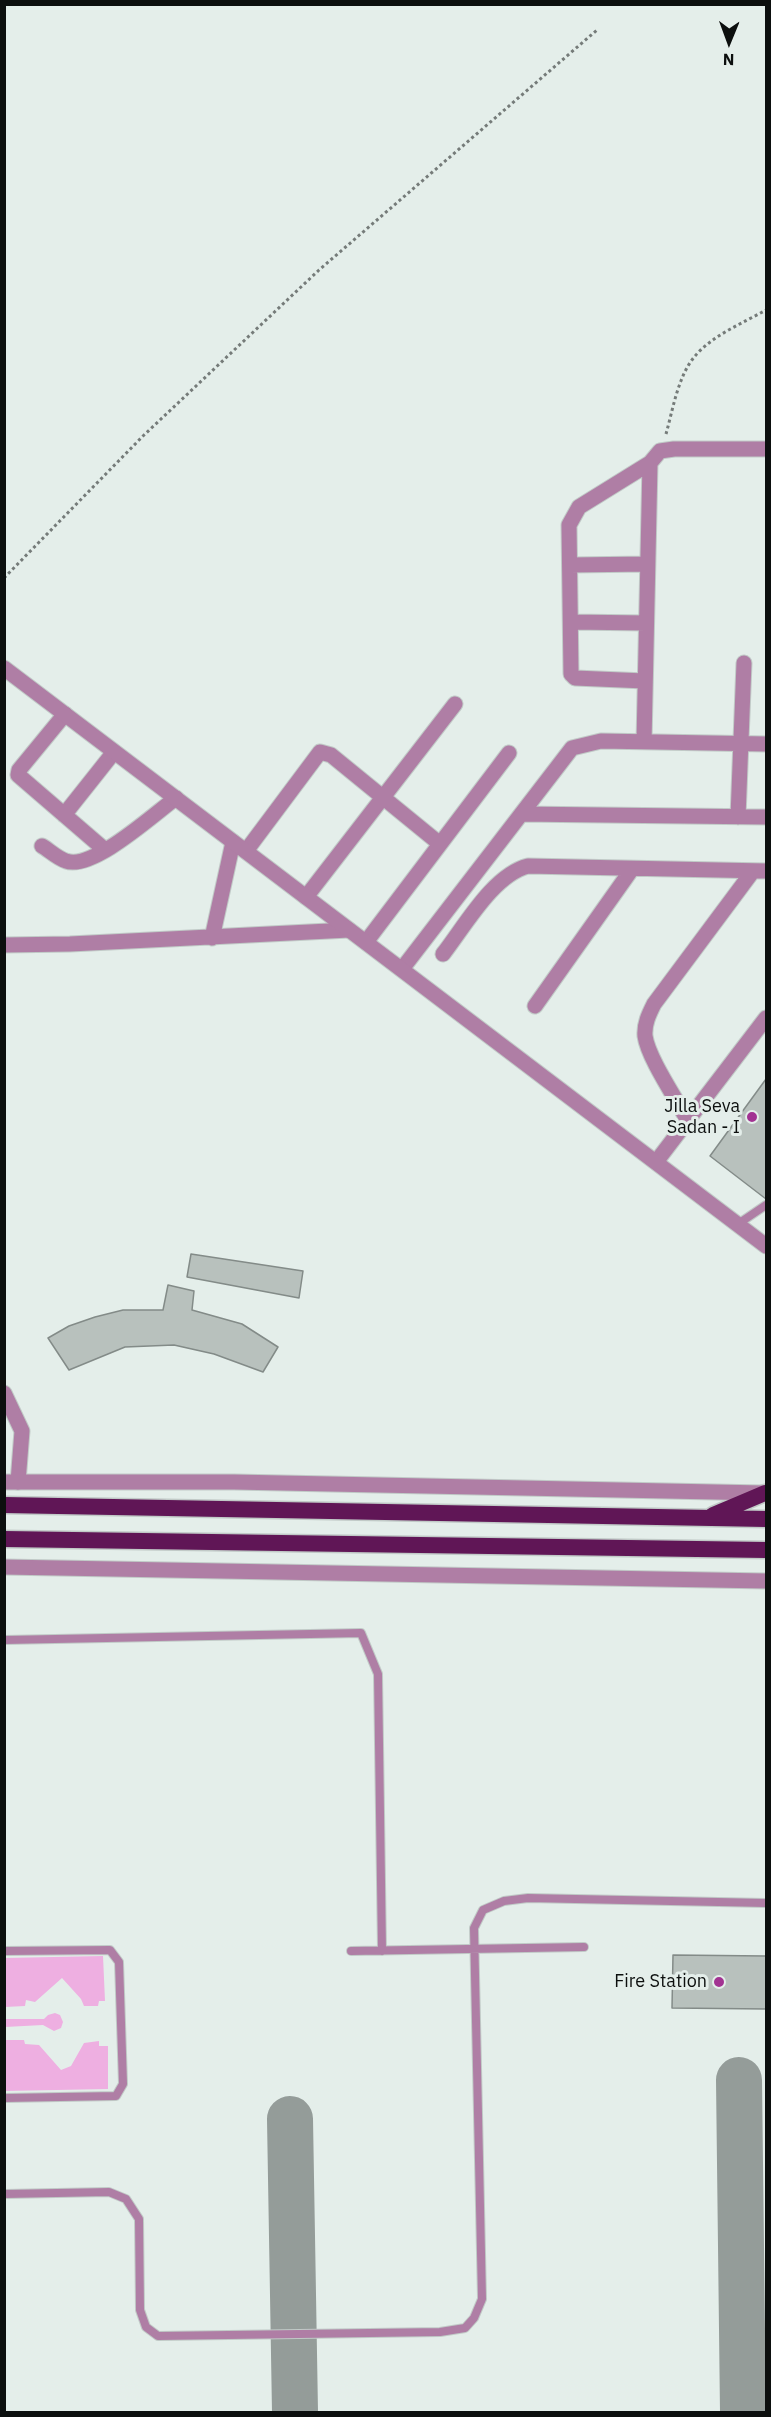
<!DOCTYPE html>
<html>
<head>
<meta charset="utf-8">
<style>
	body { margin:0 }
	#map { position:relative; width:771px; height:2417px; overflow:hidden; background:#e4eeea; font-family:"IBM Plex Sans",sans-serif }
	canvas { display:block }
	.frame { position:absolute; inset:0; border:6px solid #0c0f0e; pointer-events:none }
	.north { position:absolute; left:699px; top:12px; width:60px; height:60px; -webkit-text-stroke:4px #e4eeea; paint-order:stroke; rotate:181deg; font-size:16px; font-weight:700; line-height:24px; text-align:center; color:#0c0f0e }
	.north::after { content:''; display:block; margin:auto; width:21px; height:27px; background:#0c0f0e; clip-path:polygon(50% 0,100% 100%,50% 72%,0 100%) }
</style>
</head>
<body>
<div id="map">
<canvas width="771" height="2417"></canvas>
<div class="frame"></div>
<div class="north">N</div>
</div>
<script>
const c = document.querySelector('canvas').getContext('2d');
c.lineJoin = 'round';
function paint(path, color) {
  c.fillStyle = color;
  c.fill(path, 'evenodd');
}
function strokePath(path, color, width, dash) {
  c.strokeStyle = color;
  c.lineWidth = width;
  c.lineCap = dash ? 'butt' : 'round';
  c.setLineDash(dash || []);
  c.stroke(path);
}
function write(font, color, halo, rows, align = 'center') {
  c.font = font + ' "IBM Plex Sans",sans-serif';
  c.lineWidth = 6;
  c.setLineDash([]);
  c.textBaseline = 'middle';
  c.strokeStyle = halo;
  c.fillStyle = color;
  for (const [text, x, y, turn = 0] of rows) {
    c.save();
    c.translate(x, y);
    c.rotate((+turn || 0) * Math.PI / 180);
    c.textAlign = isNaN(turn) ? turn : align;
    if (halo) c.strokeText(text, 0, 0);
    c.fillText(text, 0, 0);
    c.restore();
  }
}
paint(new Path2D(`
	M103,1956L105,2001H99L98,2006H84L81,1999L62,1978L35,2002L26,2000L25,2006L5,2007V1958Z
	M55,2013L60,2015L63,2022L61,2028L54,2031L43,2025L5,2027V2019H44L48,2015Z
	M5,2040H24L25,2044L39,2045L61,2070L71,2066L84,2043L99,2041V2046H108V2089L5,2091Z`), '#eeafe1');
strokePath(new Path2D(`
	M739,2080L743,2412
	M290,2119L295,2412`), '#949c99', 46);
const building = new Path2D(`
	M766,1079V1199L710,1156Z
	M191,1254L303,1271L299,1298L187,1277Z
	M168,1285L194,1291L192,1310L242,1324L278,1347L263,1372L214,1354L174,1345L125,1347L69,1370L48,1338L69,1326L95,1317L123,1310H163Z
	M673,1955L766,1956V2009L672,2008Z`);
paint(building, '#b8c1bd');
strokePath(building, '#838b88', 1.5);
const service = new Path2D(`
	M738,1224L766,1205
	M4,1640L361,1633L378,1674L382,1951
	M4,1951L110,1950L119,1962L123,2084L116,2096L4,2098
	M351,1951L584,1947
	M4,2194L109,2192L126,2199L139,2219L140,2310L146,2327L158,2336L440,2332L465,2328L474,2318L482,2299L474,1928L483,1910L504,1901L528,1898L766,1903`);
const minor = new Path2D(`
	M570,565L647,564
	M572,622L646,623
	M645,681L575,678L571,674L569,525L579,507L650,463
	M65,714L19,770L18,775L105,850
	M644,742L650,463L660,451L674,449H766
	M521,814L766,817
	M64,815L114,752
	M738,817L744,663
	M42,846C49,850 57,858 66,861C92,871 154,814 176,798
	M246,851L320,752L331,755L440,844
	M306,897L455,704
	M212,938L233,842
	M366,942L509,753
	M4,945L70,944L349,930
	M443,954C465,926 493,875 528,866L766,871
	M402,969L572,748L601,741L766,744
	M535,1006L632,869
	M688,1121C677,1100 648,1058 645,1036C644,1024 649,1014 654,1004L753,871
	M656,1162L766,1018
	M4,1393L22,1431L18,1482`);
const tertiary = new Path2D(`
	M4,668L766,1246
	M4,1482H234L763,1493
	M4,1567L766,1581`);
const trunk = new Path2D(`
	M4,1505L766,1519
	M713,1515L765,1493
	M4,1539L766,1550`);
strokePath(service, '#c1cac7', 10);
strokePath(minor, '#c1cac7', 17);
strokePath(tertiary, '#c1cac7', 17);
strokePath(trunk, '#c1cac7', 19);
strokePath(new Path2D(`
	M666,434C673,409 678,376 695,356C713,335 743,323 766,310
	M4,578L143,436L319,270L597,30`), '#757b79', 3, [3, 3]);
strokePath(service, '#af7ea5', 8);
strokePath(minor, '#af7ea5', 15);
strokePath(tertiary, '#af7ea5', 15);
strokePath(trunk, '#601656', 16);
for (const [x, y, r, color] of [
	[752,1117,6,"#a23392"],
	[719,1982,6,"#a23392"]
]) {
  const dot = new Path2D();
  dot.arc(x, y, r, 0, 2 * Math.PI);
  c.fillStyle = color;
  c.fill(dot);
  strokePath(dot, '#e4eeea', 2);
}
write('18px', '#0c0f0e', '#e4eeea', [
	["Jilla Seva",740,1107],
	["Sadan - I",740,1128],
	["Fire Station",707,1982]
], 'right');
</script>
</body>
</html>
